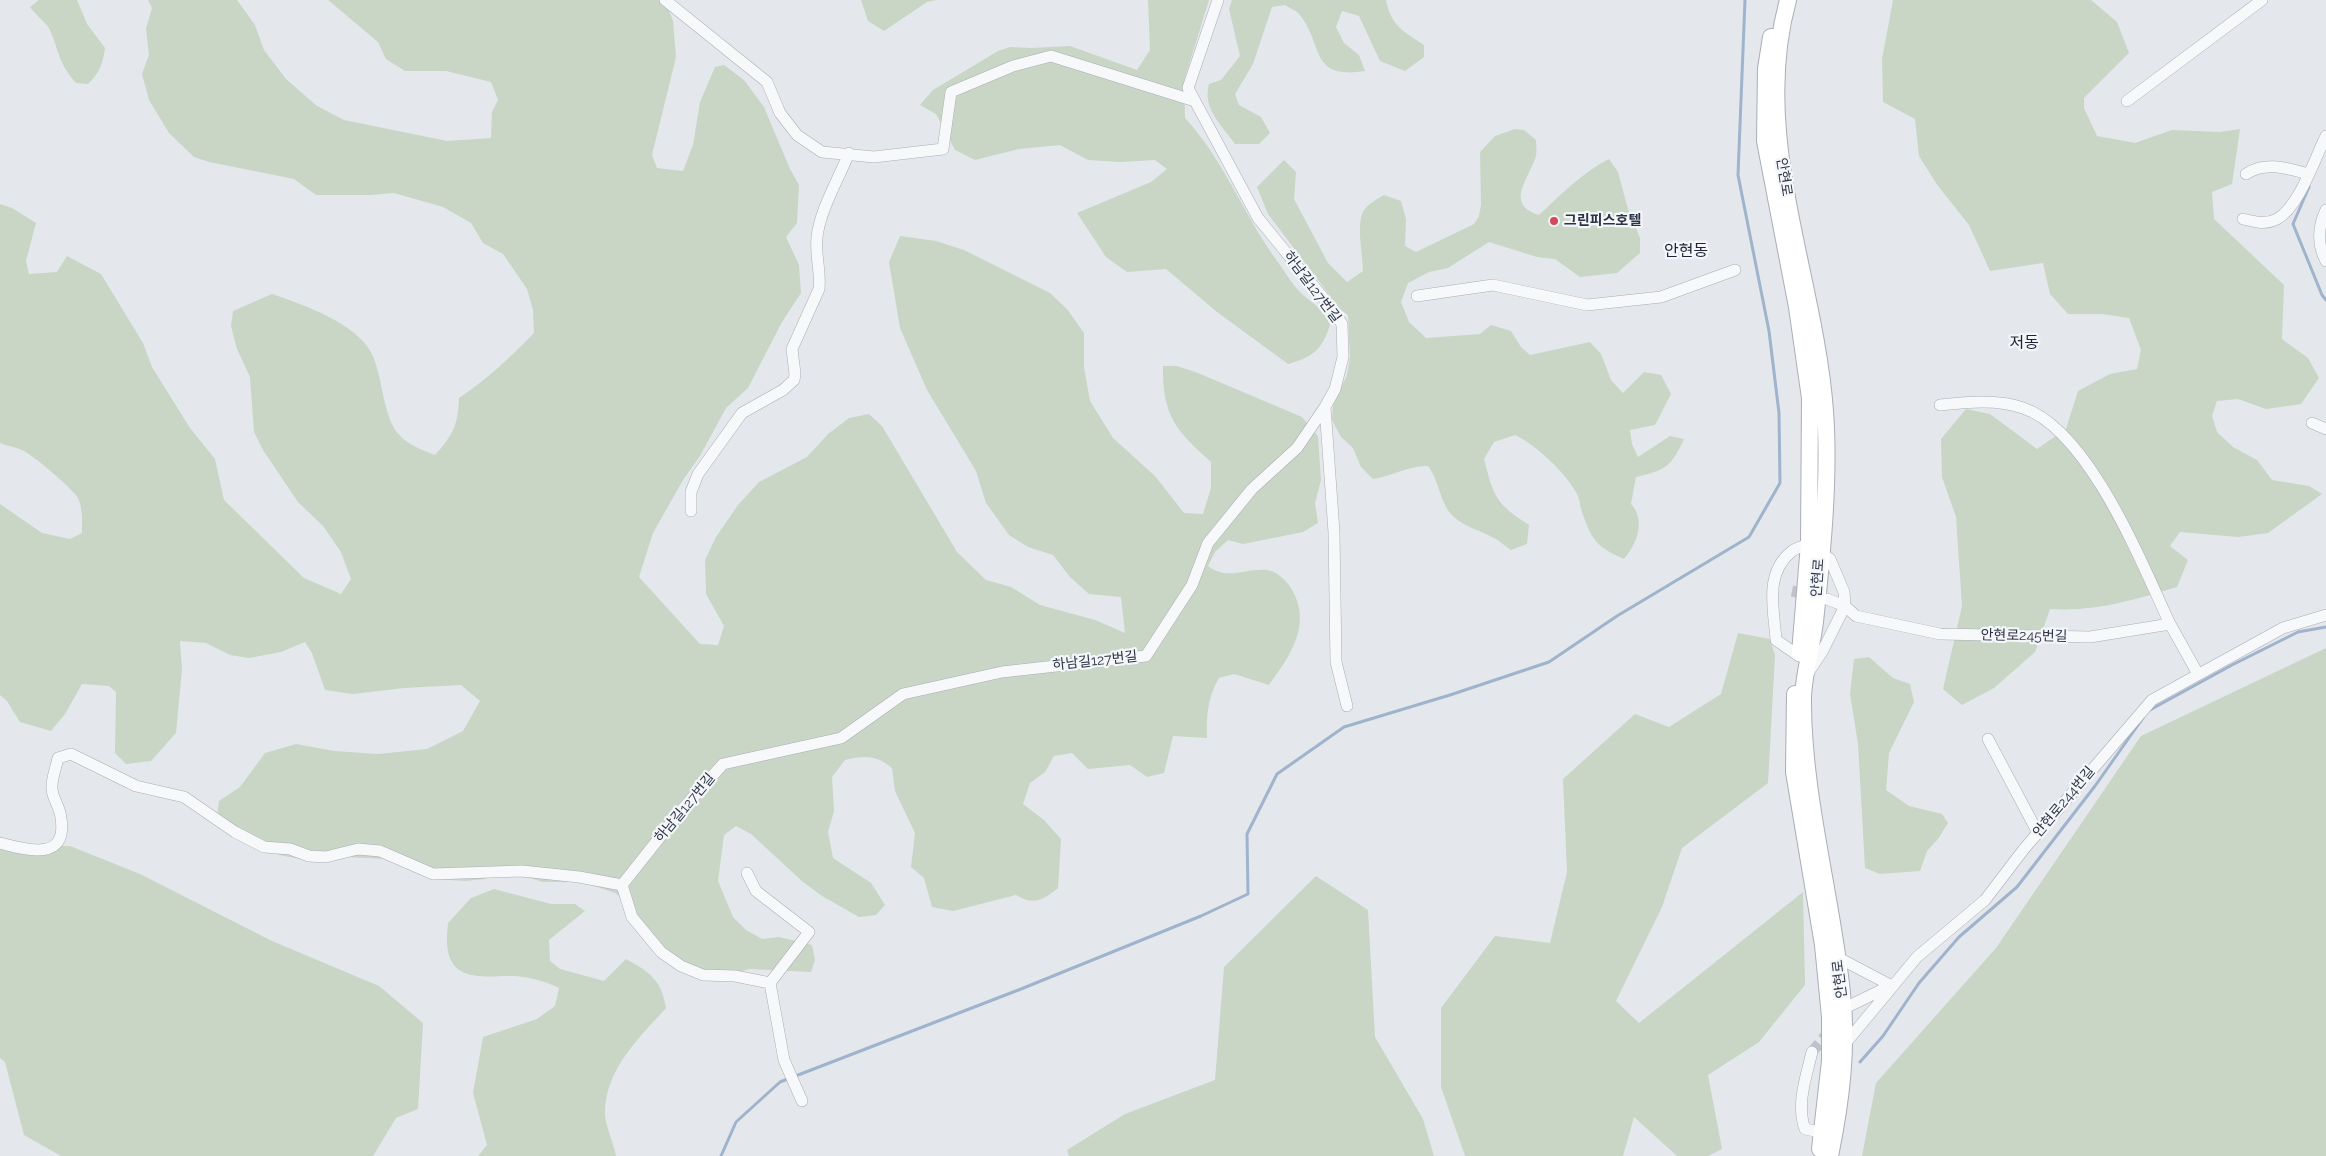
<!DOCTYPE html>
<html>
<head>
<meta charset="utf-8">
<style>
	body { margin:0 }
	canvas { display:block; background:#e4e7ec }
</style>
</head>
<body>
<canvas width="2326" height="1156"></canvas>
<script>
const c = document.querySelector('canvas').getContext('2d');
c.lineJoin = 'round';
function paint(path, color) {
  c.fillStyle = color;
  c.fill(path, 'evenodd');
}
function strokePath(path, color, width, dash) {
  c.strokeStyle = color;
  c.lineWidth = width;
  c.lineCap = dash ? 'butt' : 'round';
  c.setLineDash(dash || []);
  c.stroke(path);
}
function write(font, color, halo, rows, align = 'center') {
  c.font = font + ' Raleway,"Noto Sans KR",sans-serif';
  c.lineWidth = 4.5;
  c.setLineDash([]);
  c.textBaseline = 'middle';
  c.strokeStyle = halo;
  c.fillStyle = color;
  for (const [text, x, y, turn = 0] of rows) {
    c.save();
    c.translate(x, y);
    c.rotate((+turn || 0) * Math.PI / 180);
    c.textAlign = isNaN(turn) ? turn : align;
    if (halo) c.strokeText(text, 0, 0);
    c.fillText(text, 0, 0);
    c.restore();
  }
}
paint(new Path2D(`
	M39,0H77L87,24L105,48C103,64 99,73 88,84L76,83C58,62 60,54 50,30C48,25 35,14 30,7Z
	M148,0H237L255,25L264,50L286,79L317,106L344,120L447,141L491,138L492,112L498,100L491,82L446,71H405L386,59L378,42L328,0H665L673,21L676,57L652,155L657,168L683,171L693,145L700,102L715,67L724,65L744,80L764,107L790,169L799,185L797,223L786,237L799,265L801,293L782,322L748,388L726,408L700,456L683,480L653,533L639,577L700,644L718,645L724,626L706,594L705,560L716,537L738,505L759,482L807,457L828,434L849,418L869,414L882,426L957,552L986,580L1011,587L1040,605L1095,620L1125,633L1121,597L1089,594L1070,577L1053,555L1028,547L1009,535L986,503L976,471L927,390L900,328L889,262L900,236L936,241L964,250L1050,293L1067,309L1084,333V367L1090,401L1113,438L1155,476L1184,513L1203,514L1211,488V462C1176,431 1162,415 1163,366H1177L1198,373L1302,417L1318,436L1321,480L1315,503L1318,523L1303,532L1243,544L1228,540L1215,552L1208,566C1227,581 1245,568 1267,570C1276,571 1286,580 1291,588C1313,624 1290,656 1269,685L1234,674L1219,678C1208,696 1206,717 1207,738L1173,736L1164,773L1147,777L1130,765L1088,769L1072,753L1054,756L1045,772L1030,783L1023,804L1044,820L1061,839L1058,888C1043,900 1034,906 1016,895L953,911L932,907L924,878L911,867L915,833L895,791L892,768C877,755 864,755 845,760L832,777L834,811L828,832L833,858L871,883L885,905L876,915L859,917L822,896L803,882L751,834L736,826L724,835L718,881L733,917L746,930L762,939L779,937L812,945L815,960L811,972L749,969L709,981L692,974L668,955L632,908L615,893L582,882H543L503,870L485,879L465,881L434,879L388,859L345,857L316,862L284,856L258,849L217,816L219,801L240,787L265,753L296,744L334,751L378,754L427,749L463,731L480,701L461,685L404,688L353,694L325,690L312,653L305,642L281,652L249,658L230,655L206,643L180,641L182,669L176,733L151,761L126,764L115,753L116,692L109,686L82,684L65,714L51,731L20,722L7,701L0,695V504L42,533L70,539L82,533C82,522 83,509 78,498C72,488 33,455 22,450C15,447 7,446 0,443V204L12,208L36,223L26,261L29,274L57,272L67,256L101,274L143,343L152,367L190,428L215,459L224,500L304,578L341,594L351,579L341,552L323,526L298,502L263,450L254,432L250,377L237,349L231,326L233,311L272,294C302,304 358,324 372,354C382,376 383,409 394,428C402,442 421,450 435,455C453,435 458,425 459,398C487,379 511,357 534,333L533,310L527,289L503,254L483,243L471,223L443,207L394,193L371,195H316L294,179L209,162L194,157L169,133L149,100L142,74L149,55L146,29L152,8Z
	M861,0H937L927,2L884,31L868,21Z
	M1148,0H1209L1184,81L1185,118C1223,159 1243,213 1275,258C1284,270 1292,285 1303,295C1317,307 1322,307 1330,325C1322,350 1313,357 1288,364L1217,312L1166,269L1127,272L1106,257L1077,213L1151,182L1167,169L1155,160L1120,162L1088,160L1060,145L1019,149L975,160L955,150L936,114L920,105L933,90L998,51L1010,47L1031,48L1070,46L1137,70L1150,50Z
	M1232,0H1386C1391,26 1403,31 1424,45V57L1405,71L1380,61L1359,16L1342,11L1336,27L1344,43L1359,55L1365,71C1308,80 1324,43 1299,14C1296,10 1289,8 1285,5L1272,7L1253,64L1235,94L1239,105L1261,117L1270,133L1259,144H1235C1222,125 1202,109 1209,84L1221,80L1240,56L1229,9Z
	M1893,0H2091L2117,22L2129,53L2084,98V108L2097,136L2135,143L2172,130L2220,132L2240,129L2232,184L2212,192L2214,219L2284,285L2282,339L2308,358L2319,378L2301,404L2266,409L2238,399L2217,401L2212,416L2217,432L2233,447L2257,460L2272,480L2309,486L2322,494L2268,533L2238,537L2180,532L2170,546L2188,560L2177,587C2134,600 2095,612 2050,609L2035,652L1994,688L1962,705L1943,689L1962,606L1956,517L1942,477L1941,439L1966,409L1990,414L2037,449L2066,429L2078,391L2110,374L2137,369L2141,350L2129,318L2102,314H2068L2050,294L2043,263L1990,271L1969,225L1938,186L1919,156L1915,119L1883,102L1882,59Z
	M1515,129L1524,130L1536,140C1536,145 1537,151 1536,156C1529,179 1504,204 1539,215C1560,195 1583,172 1609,159L1618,172L1628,209L1640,238V253L1617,273L1580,277L1555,259L1537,257L1489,242L1448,268L1429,272L1408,283L1401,302L1409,322L1426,338L1480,334L1491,325L1511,331L1521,347L1530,355L1590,342L1601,354L1611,380L1623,393L1644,372L1661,375L1671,394L1655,425L1630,430L1632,444L1638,457L1670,436L1684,439C1671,467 1666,470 1636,477L1631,504C1646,520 1637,544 1624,559C1597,547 1592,541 1582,512C1580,507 1580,499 1577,494C1566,473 1536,445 1515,435L1494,442L1484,459C1494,497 1495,503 1529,525L1527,544L1511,550C1505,546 1499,540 1492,537C1479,530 1465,527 1454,517C1439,503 1440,481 1428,466C1409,465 1393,476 1373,479L1361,467L1353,448L1341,437L1332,420L1333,406L1347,375L1350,357L1348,315L1340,309L1268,214L1257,187L1284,160L1296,172L1294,199L1328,263L1347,282L1363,271C1363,255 1355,220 1365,209C1369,203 1378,199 1384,195L1401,201L1406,219L1405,246L1416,252L1474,224L1479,216L1481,205L1480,152L1495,136Z
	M1738,633L1770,639L1775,655L1768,783L1682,848L1662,907L1616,1001L1639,1023L1803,892L1805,985L1759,1042L1708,1075L1722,1149L1708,1156H1677L1634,1117L1623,1156H1465L1441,1087V1008L1495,936L1550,943L1567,872L1563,779L1635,714L1669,727L1721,694Z
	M2326,648V1156H1862L1876,1083L1996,948L2141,736Z
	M1869,657L1893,678L1910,684L1914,702L1889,753L1886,790L1909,806L1942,814L1948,823L1938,839L1927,851L1920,871L1880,874L1865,868L1858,744L1850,694L1854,659Z
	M0,836L13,846H70L140,874L272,941L379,986L423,1023L418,1109L396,1118L373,1156H61L24,1135L5,1062L0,1058Z
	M1316,876L1368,910L1375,1037L1423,1119L1434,1156H1069L1067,1150L1125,1114L1215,1080L1224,967Z
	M494,889L551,904H575L585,911L549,940L550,961L560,969L604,981L626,959C650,972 662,981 666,1008C639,1038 606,1069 605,1111C604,1123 614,1143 616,1156H478L487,1145L473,1093L483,1037L537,1019L555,1006L559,988C545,981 529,977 514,976C495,975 463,982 452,962C445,951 447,935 448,923L471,898Z`), '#c9d6c5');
strokePath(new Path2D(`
	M2309,187L2293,224L2322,295L2326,300
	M2148,711L2232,665L2298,632L2326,627
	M1860,1062L1883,1036L1919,983L1959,937L2017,887L2095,786L2143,718
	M721,1156L736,1122L780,1082L1021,989L1201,916L1248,894L1247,834L1277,774L1344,727L1450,695L1549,662L1617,616L1749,537L1780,483L1779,413L1769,331L1738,175L1745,0`), '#9fb4cc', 3);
strokePath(new Path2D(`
	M1792,591L1811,595
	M1812,1052L1831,1029`), '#bfc3cb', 11, [11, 5.5]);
const street = new Path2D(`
	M665,0L767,82L780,113L797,135L822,152L874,157L943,149L951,92L1013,66L1051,56L1195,101
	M2127,101L2262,0
	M2246,174C2265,161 2287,168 2308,174
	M2326,210C2318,226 2317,245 2326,261
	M2243,219C2255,222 2266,225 2277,219C2299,207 2315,158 2326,136
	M1417,296L1493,285L1587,305L1661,297L1735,270
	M1940,405C1967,402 1998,399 2023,408C2089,430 2142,564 2170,624
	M1325,407L1334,532L1336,662L1347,706
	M2312,423L2326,429
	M691,511V492L698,474L742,413L783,390L794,380L795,374L792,349L819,289C821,272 815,255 817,238C819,212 839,178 849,153
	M1827,599L1845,606L1856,616L1940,634L2090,637L2170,624L2198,674
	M1799,656L1776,640C1774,610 1764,574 1791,552C1795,548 1803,546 1809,544
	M1808,673L1822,652L1845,606L1844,592L1830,559L1820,552
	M1988,739L2038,833
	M0,843C26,850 68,862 61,818C60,807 53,800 52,789C51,780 56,768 58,758L71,754L136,786L184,797L235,832L264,847L290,849L309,856L326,857L358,849L380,851L433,874L522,871L579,877L622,885
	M747,873L756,891L809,932L770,983
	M1837,957L1892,986
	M1849,1006L1890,986
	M1844,1045L1917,957L1985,900L2024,849L2152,700L2283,628L2326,615
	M1812,1052C1806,1077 1796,1105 1805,1129L1824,1133
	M802,1101L784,1060L770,983L735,976L703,975L681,966L661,952L632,917L622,885L679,813L723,764L841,738L903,694L1002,672L1146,656L1192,585L1208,543L1252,489L1297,448L1325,407L1335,389L1343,357L1342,324L1325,300L1258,218L1188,88L1218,0`);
const secondary = new Path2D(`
	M1788,0C1750,137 1815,275 1825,411C1830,477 1822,556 1815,622C1812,647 1804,672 1803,697C1802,794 1832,896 1842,993C1848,1048 1841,1102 1830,1156
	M1771,37L1766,69L1765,141L1797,307L1810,398L1809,544L1800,653
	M1795,694L1794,772L1823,945L1830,1017V1061L1820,1149`);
strokePath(street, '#a9aeb7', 12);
strokePath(secondary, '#a9aeb7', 18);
strokePath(street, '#f7f8fa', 11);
strokePath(secondary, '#fff', 16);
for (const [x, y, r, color] of [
	[1554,221,5,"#d1495b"]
]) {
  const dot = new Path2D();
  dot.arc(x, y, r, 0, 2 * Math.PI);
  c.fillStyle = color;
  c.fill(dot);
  strokePath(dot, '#f4f6f9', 2);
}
write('14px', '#2b3445', '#f4f6f9', [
	["안현로",1784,177,81],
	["하남길127번길",1312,287,53],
	["안현로",1818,578,-86],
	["안현로245번길",2024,636,1],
	["하남길127번길",1095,661,-6],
	["안현로244번길",2064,802,-50],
	["하남길127번길",685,808,-50],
	["안현로",1840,979,-97]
]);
write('bold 14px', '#2b3445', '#f4f6f9', [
	["그린피스호텔",1564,221]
], 'left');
write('16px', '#1d2536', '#f4f6f9', [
	["안현동",1686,251],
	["저동",2024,343]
]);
</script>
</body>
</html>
